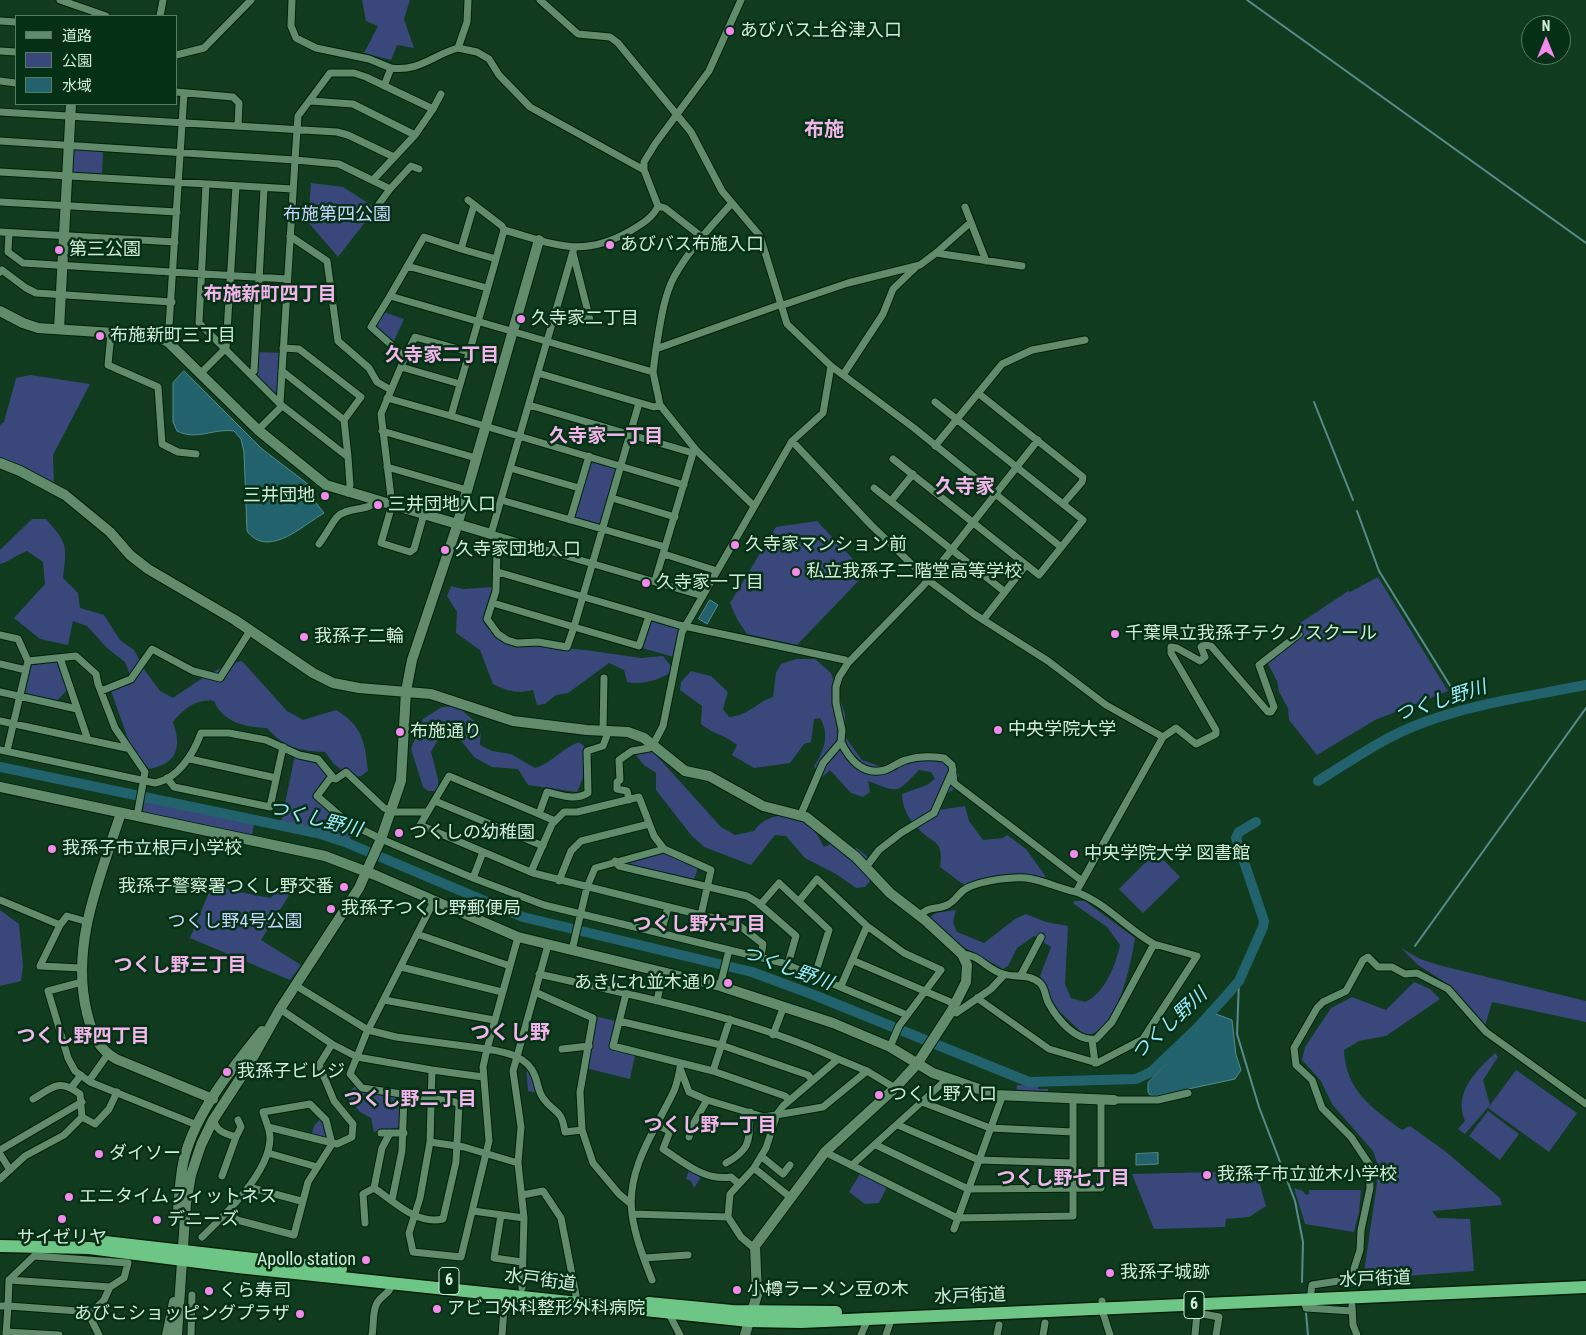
<!DOCTYPE html>
<html>
<head>
<meta charset="utf-8">
<style>
	body { margin:0 }
	#map { position:relative; width:1586px; height:1335px; overflow:hidden; background:#103b1e; font-family:"Roboto Condensed","Noto Sans JP",sans-serif }
	canvas { display:block }
	.legend { position:absolute; left:15px; top:15px; width:162px; height:90px; box-sizing:border-box; background:#043115; border:1px solid #577b63; margin:0; padding:6px 9px; list-style:none; font-size:15px; color:#d4ebd9 }
	.legend li { display:flex; align-items:center; gap:10px; height:25px }
	.legend b { width:25px; border:1px solid #577b63 }
	.north { position:absolute; left:1521px; top:15px; width:50px; height:50px; box-sizing:border-box; background:#043115; border:1px solid #577b63; border-radius:50%; rotate:0deg; font-size:14px; font-weight:700; line-height:20px; text-align:center; color:#d4ebd9 }
	.north::after { content:''; display:block; margin:auto; width:18px; height:22px; background:#f788ec; clip-path:polygon(50% 0,100% 100%,50% 72%,0 100%) }
</style>
</head>
<body>
<div id="map">
<canvas width="1586" height="1335"></canvas>
<ul class="legend">
<li><b style="height:6px;background:#618c6b"></b>道路</li>
<li><b style="height:14px;background:#3a477b"></b>公園</li>
<li><b style="height:14px;background:#22626d"></b>水域</li>
</ul>
<div class="north">N</div>
</div>
<script>
const c = document.querySelector('canvas').getContext('2d');
c.lineJoin = 'round';
function paint(path, color) {
  c.fillStyle = color;
  c.fill(path, 'evenodd');
}
function strokePath(path, color, width, dash) {
  c.strokeStyle = color;
  c.lineWidth = width;
  c.lineCap = dash ? 'butt' : 'round';
  c.setLineDash(dash || []);
  c.stroke(path);
}
function write(font, color, halo, rows, align = 'center') {
  c.font = font + ' "Roboto Condensed","Noto Sans JP",sans-serif';
  c.lineWidth = 5;
  c.setLineDash([]);
  c.textBaseline = 'middle';
  c.strokeStyle = halo;
  c.fillStyle = color;
  for (const [text, x, y, turn = 0] of rows) {
    c.save();
    c.translate(x, y);
    c.rotate((+turn || 0) * Math.PI / 180);
    c.textAlign = isNaN(turn) ? turn : align;
    if (halo) c.strokeText(text, 0, 0);
    c.fillText(text, 0, 0);
    c.restore();
  }
}
paint(new Path2D(`
	M362,0H410L404,19L414,48L397,45L391,60L364,53L378,26L366,21Z
	M73,149L103,150L102,175L72,173Z
	M311,183L343,187L376,208L338,257L308,222Z
	M384,312L404,319L393,343L374,327Z
	M257,352L281,353L279,395H277L255,375Z
	M30,375L90,384L53,455L54,485L0,460V425L4,422L16,378Z
	M593,461L617,469L601,524L598,525L576,519L574,516L590,462Z
	M32,519H46C68,544 67,545 63,578L78,593L80,608L104,615L120,640L134,650L146,672L160,691L173,698C194,684 217,666 242,661L287,711L303,720L336,710C363,726 365,743 368,771L361,776L352,778L334,764L325,752C299,751 284,747 267,728C246,727 223,723 214,701C197,698 183,709 173,722C182,748 177,764 149,769L131,747L111,691L133,683L125,662L107,648L87,626L73,621L68,645L40,639L14,618L45,584L43,562L27,551C16,555 9,562 0,564V550Z
	M817,521L866,573L797,645L747,634L737,619L730,603L776,527Z
	M1378,577L1448,691L1375,720L1317,755L1289,720L1288,708L1279,692L1277,681L1267,662L1304,635L1297,625L1348,591L1350,592Z
	M451,586L463,589L493,587L483,618L489,629L503,643L585,650L641,658L663,656L674,670C661,680 643,685 627,682L624,670L609,663L568,693L556,695L545,704L537,705L533,690C517,694 507,691 493,684L480,650L456,633L457,612L447,596Z
	M652,619L680,627L674,657L642,648L649,620Z
	M796,659H815L831,673L845,714L846,738L862,760L882,767C904,756 925,751 949,757L959,775L953,790L935,800L939,810L965,806L969,821L983,840L1003,838L1007,835L1026,849L1046,877H1000L964,885L940,867C941,860 942,850 937,844C935,841 930,839 928,837C914,827 902,812 902,794L927,785L935,779L931,772L919,770C896,794 900,793 868,781L870,792L863,797L851,793L830,770L821,778L814,766C824,752 830,734 820,718L814,719L811,742L804,744L790,763L754,768L732,755L737,745C726,735 712,734 701,724L702,706L680,690L681,682L691,671L711,676L728,692L723,709L729,717C748,716 757,702 773,697L776,673L781,664Z
	M57,661L67,690L57,701L24,695L28,666Z
	M457,706L481,727L480,745L492,751L511,754L535,768C552,763 562,748 579,742L593,754L577,792L528,785L518,769L492,767L474,757L452,729H444L431,752L438,779V791H428L423,787L411,749L423,719L442,707Z
	M647,745L721,827L735,835L754,831C765,815 790,810 806,822C815,829 819,838 824,847L831,844L843,850L857,848L867,856L871,880L865,887L856,888L836,874L805,858L786,836L775,835L751,865L704,847L691,835L656,790V773L644,765L635,754Z
	M295,755L316,761L329,776L313,795L354,829L349,840L281,823Z
	M144,801L254,824L252,835L143,812Z
	M663,852L698,867L694,880L624,865V861Z
	M1156,852L1180,877L1143,913L1119,889Z
	M283,886L290,894L261,940L301,965L290,980L190,938L210,890L215,887L270,898Z
	M1074,901H1085L1135,938C1131,964 1117,1036 1084,1035L1056,1008L1040,976L1051,947L1034,936L1017,948L1008,966L1003,969L954,942L930,921V917L936,913L956,910L953,922L957,932L984,943L1015,919L1026,914L1046,922L1068,926L1065,984L1071,998L1085,1002C1104,994 1116,965 1120,945L1107,927L1074,904Z
	M0,910L19,924L23,966L21,981L0,986Z
	M1401,948L1420,959L1442,966L1586,1001V1022L1492,1002L1485,1026L1451,986L1418,965Z
	M1414,982L1430,989L1440,999L1386,1036L1359,1041L1344,1050C1346,1091 1372,1108 1402,1130L1410,1126L1445,1151L1500,1198L1502,1205L1432,1211L1437,1218L1470,1219L1474,1271L1363,1279L1377,1183V1163L1373,1151L1332,1104L1321,1081L1302,1060L1305,1047L1331,1008L1352,997L1386,1010Z
	M595,1016L615,1021L609,1048L635,1055L630,1079L585,1068Z
	M1495,1053L1498,1057L1483,1080L1490,1105L1465,1134L1458,1129L1465,1121C1453,1093 1476,1071 1495,1053Z
	M526,1065L533,1076L538,1093L528,1091Z
	M1516,1070L1577,1113L1549,1152L1488,1108Z
	M356,1085L399,1096L401,1127L374,1132L371,1118L360,1112L346,1096Z
	M1017,1085L1038,1086V1089H1048V1094L1016,1093Z
	M1488,1111L1519,1134L1500,1160L1469,1136Z
	M321,1118L329,1138L311,1136L314,1126Z
	M689,1170L701,1177L694,1188L691,1181L686,1179Z
	M1256,1171L1266,1206L1249,1217L1226,1219L1225,1227L1154,1229L1132,1174Z
	M860,1174L887,1187L879,1203L865,1204L849,1192Z
	M1294,1188L1303,1191L1306,1195L1309,1194V1190H1361L1359,1212L1354,1232L1305,1224Z`), '#3a477b');
const water = new Path2D(`
	M184,371L262,449L313,488L312,498L324,513C302,526 268,559 247,531L244,452L241,439L234,431C214,428 196,441 177,431L173,422V383Z
	M710,600L718,605L707,624L699,619Z
	M1216,1014L1232,1020L1236,1055L1241,1070L1235,1079L1155,1096L1150,1095L1148,1092V1083Z
	M1158,1153V1164L1136,1165V1154Z`);
paint(water, '#22626d');
strokePath(water, '#578b8d', 1);
strokePath(new Path2D(`
	M1247,0L1586,243
	M1314,402L1353,500
	M1357,511L1379,571L1454,692
	M1415,946L1586,708
	M1239,981L1237,1034L1259,1107L1295,1201L1303,1242L1302,1282
	M1306,1313L1308,1335`), '#578b8d', 2);
strokePath(new Path2D(`
	M0,767L317,833L345,842L523,917L752,972L814,995L1029,1082L1136,1079L1151,1072L1197,1028L1227,995L1239,981L1263,927L1264,921L1236,838L1239,832L1256,822
	M1318,781C1352,760 1384,737 1422,723C1475,703 1531,696 1586,685`), '#22626d', 10);
const street = new Path2D(`
	M60,0L106,16
	M292,0L291,26L296,38L316,48L369,59L391,68L384,86
	M468,0L467,22L458,48L477,52L489,59L499,75L530,107L644,170
	M540,0L578,34L610,37L618,43L691,132L722,191L760,236L787,324L831,366L914,428L1061,547
	M160,16L163,0
	M0,21L16,22
	M0,51L16,52
	M176,55L204,48L251,0
	M391,68C419,72 433,55 458,48
	M0,81L16,83
	M176,92L233,97L239,103L238,126
	M310,101L353,104L415,135
	M433,109L441,94
	M0,112L337,132L348,135L394,157
	M0,141L295,160L298,116L330,73H354L366,77L433,109L415,135L373,180
	M0,172L293,189
	M206,184L199,323L280,404L348,457L350,485L348,493
	M468,200L502,226L504,230C555,244 581,259 630,231C640,225 653,218 658,206L644,170V162L655,144L709,71L741,0
	M0,202L177,212
	M474,205L461,249L496,259L451,416L684,485
	M658,206L665,208L702,237
	M965,207L986,261
	M376,208L390,189
	M0,232L175,242
	M9,233L8,252L23,263L287,279
	M290,236L327,261L338,341L369,368L377,382L391,390
	M574,248L491,534L703,596
	M936,253L971,222
	M496,259L504,230
	M407,266L487,288
	M0,272L2,270L26,288L36,293L172,302
	M390,296L424,237L461,249
	M780,306L848,283L920,265L936,253L1022,266
	M556,310L590,320L573,253
	M111,333L108,365L158,387L162,444L178,452L196,454
	M168,342L184,93
	M283,348L299,349L361,397L344,420L348,457
	M656,349C660,326 663,298 674,277C689,250 711,226 732,203
	M469,352L415,337L405,357L371,327L390,296L653,372
	M405,357L381,414L392,505L381,543L410,552L414,549L424,514
	M401,367L460,384
	M282,371L344,420
	M201,373L226,348L236,186
	M538,373L654,407L660,405
	M251,374L254,371L264,188
	M843,375L883,314L893,289L916,267
	M978,393L1083,477L1082,482L1063,504
	M387,398L451,416
	M280,404L295,160L339,164L390,189L411,166L419,169
	M529,405L693,453
	M258,430L282,406
	M382,431L476,458
	M792,441L871,525L928,580L974,614L1048,661L1106,705L1163,737L1076,892C1061,889 1047,882 1032,879C1016,875 981,881 967,888C959,892 956,901 947,905C937,910 927,906 920,916
	M935,446L1002,364L1032,350L1085,340
	M893,459L1039,575L1083,520L935,402
	M387,467L467,490
	M510,468L579,488
	M874,488L1005,592
	M612,498L675,517
	M501,500L665,547
	M891,501L913,474
	M754,506L696,450L660,405L653,372L656,349L779,305
	M570,520L589,456
	M501,537L497,550L496,591L487,619L498,634L507,640L517,643L538,642L567,647L574,627L639,646L649,616L679,625L845,660L848,663L839,677L836,687V703L842,730L841,742L823,763L801,814
	M319,544C325,536 332,523 337,517C348,506 367,512 377,501
	M664,554L717,571
	M498,572L649,616
	M655,581L693,453L696,450
	M493,603L574,627L639,403
	M983,620L1026,565
	M0,635L18,639L28,661L7,751
	M60,658L88,740
	M28,661L76,656L96,674L98,684L115,728L145,772L137,816
	M848,663L923,586L1038,440
	M0,664L26,670
	M101,691L131,679L152,649L193,671L220,678L250,631
	M0,692L77,709
	M0,721L126,748
	M603,730L604,678
	M1163,737L1176,728L1196,744L1216,734V730L1171,653V647L1177,648L1200,661L1205,657L1201,647L1203,645L1211,646L1268,712H1271L1274,707L1259,665L1299,634
	M841,742C849,759 863,776 885,770C892,768 898,762 906,760C918,756 931,756 944,758L952,765L954,783L1082,881
	M0,750L155,783C178,779 194,753 201,733H229L266,740L299,755L318,759L332,776L317,796L347,822L381,839L473,878L544,905L783,963L907,1015
	M190,759L276,778
	M167,778L174,787L270,807L283,747
	M331,778L336,779L346,772L384,808L395,812H427
	M629,800L627,791L617,789V782L620,780L619,760L632,751L649,748L653,745L663,726L682,632L792,441L823,413L831,366
	M435,801L543,846
	M539,814L449,776L420,825L533,873L701,915
	M555,821L539,814L547,792C561,795 575,801 588,793L587,751L603,746L609,730
	M664,849L711,870L701,915L736,923L763,944L761,957
	M615,861L619,866L747,896L757,902L796,936L788,964
	M866,867L879,850L901,833L934,813L953,770
	M531,872L552,824L564,812H577L639,797L654,836L664,849L595,868L587,887L572,950
	M473,878L483,852
	M559,881L571,851L581,841L649,824
	M0,900L60,925
	M799,901L817,879L867,926L904,953L941,970L899,1026L890,1047
	M760,905L779,883L829,930L815,975
	M661,933L668,907
	M417,934L510,966
	M518,937L487,1049C505,1052 528,1056 535,1076C538,1083 538,1091 543,1098C555,1115 561,1107 565,1132L582,1130L593,1163L619,1194L631,1204
	M962,954C978,954 988,970 1003,974C1015,978 1029,973 1040,983C1046,989 1045,998 1049,1004C1058,1020 1076,1042 1096,1039L1112,1022L1154,944C1127,929 1105,902 1076,892
	M852,960L955,1004
	M401,967L502,992
	M81,968L40,966L60,925L67,916L88,922
	M539,974C640,997 743,1016 838,1059
	M1021,975L1041,937
	M82,982L48,991L68,1058L75,1071L90,1082L197,1125
	M720,986L729,950
	M841,986L867,926
	M535,992L593,1018L580,1092L582,1130
	M626,994L613,1046L713,1071L785,1096L789,1100
	M977,998L1049,1049L1097,1063L1143,1039L1197,956L1154,944
	M384,1000L494,1020
	M657,1001L663,972
	M280,1009L332,1044L357,1057L432,1070L430,1142L420,1198L409,1233L413,1252L461,1257L489,1141L483,1067L487,1049L396,1037L368,1030L295,985
	M952,1010L956,1013L991,989L1004,975
	M619,1021L721,1045L808,1075L812,1080
	M773,1035L784,1006
	M1092,1040L1095,1063
	M562,1049L589,1046
	M680,1068L689,1092L707,1100L764,1117L823,1107L867,1071
	M432,1070L483,1077
	M713,1071L730,1019
	M89,1081L108,1054
	M71,1088L81,1075
	M33,1099C53,1087 59,1078 80,1094L82,1117
	M1114,1100H1158L1188,1093
	M922,1102L990,1128L1073,1132
	M213,1120C218,1132 223,1133 236,1137L241,1127L238,1120
	M656,1125L670,1131L663,1149C685,1163 704,1181 731,1177L739,1184
	M898,1125L979,1160L1073,1163
	M268,1127L337,1144L352,1137L353,1124L334,1101L319,1065L332,1044
	M381,1133H404
	M390,1133L382,1148L374,1188C395,1202 416,1225 443,1219L456,1162L459,1105L455,1102L362,1088L350,1074L366,1034L434,901
	M689,1137L692,1126L707,1100
	M430,1142L464,1147L518,1163
	M876,1145L968,1189L1101,1188V1100
	M0,1150L82,1102
	M825,1152L957,1218L1073,1216V1099
	M268,1153L314,1166
	M0,1154L10,1170
	M761,1156L783,1174L790,1165
	M726,1163C752,1149 749,1139 750,1112
	M852,1165L947,1079
	M754,1168L790,1197
	M222,1176L236,1137
	M0,1179L25,1156L64,1135L82,1117L95,1124L109,1109L117,1092
	M248,1187L301,1201
	M522,1195L543,1191L561,1218L576,1295
	M392,1200L402,1151L404,1095
	M473,1211L524,1218
	M632,1214L728,1217L741,1237L754,1248
	M501,1215L494,1258L522,1262
	M728,1217L730,1194L754,1168L766,1148L777,1114L783,1106L838,1059L867,1071L895,1088
	M365,1223L363,1194L374,1188
	M954,1229L1002,1097
	M202,1237C225,1215 270,1172 270,1138C270,1129 265,1120 263,1112L310,1104L326,1120L332,1144L308,1182L294,1235L237,1220L228,1213
	M644,1258L688,1255
	M9,1280L110,1287
	M652,1280C644,1259 635,1237 632,1214C626,1170 655,1130 673,1093C677,1086 679,1072 681,1064
	M1352,1283V1275L1360,1250L1361,1230L1370,1188L1369,1164L1351,1137L1322,1108L1312,1080L1296,1065L1294,1048L1317,1008L1323,1002L1346,991L1363,960L1368,957L1378,967H1392L1405,974L1417,973L1448,989L1486,1032L1586,1104
	M522,1288L524,1218L518,1163L521,1127L513,1071L548,945
	M1311,1292L1312,1285L1352,1279
	M1102,1301L1103,1313L1110,1335
	M1305,1301L1306,1308L1352,1311
	M0,1306H8L9,1280L34,1256L128,1263L124,1278L110,1287L104,1300L92,1312L91,1319L99,1335
	M1352,1306L1353,1325L1357,1335
	M669,1314L680,1335
	M6,1332L59,1335
	M6,1335L8,1306L92,1312
	M191,1335L192,1295
	M372,1335C374,1325 372,1312 377,1303C382,1294 391,1294 392,1282
	M502,1335L505,1295
	M861,1335L868,1319
	M886,1335L892,1317
	M997,1335L999,1325
	M1043,1335L1045,1323
	M1195,1335L1197,1313L1219,1317L1216,1335`);
const secondary = new Path2D(`
	M0,311L23,323L38,328L144,335L157,337L168,342L258,430L326,485L491,534
	M59,329L71,104
	M0,463L20,471L65,495L110,532L130,555L148,569L235,620L313,673L333,683L359,688L431,694L513,721L587,730L628,732L644,738L685,771L709,776L763,806L806,817L856,857L890,893L925,920L962,954L967,965L966,982L952,1010L917,1064L895,1088L825,1152L755,1246L757,1295L745,1335
	M0,787L325,856L375,875L518,937L720,986L833,1023L890,1047L933,1073L996,1095L1114,1100
	M121,813C100,877 70,945 87,1013C92,1033 97,1048 116,1059L213,1099
	M178,1213C179,1195 180,1176 184,1159C196,1112 232,1068 262,1031
	M167,1335L174,1302
	M177,1335L186,1203L191,1175L201,1145L213,1120L247,1068L280,1009L359,888L381,839L401,781L406,691L412,660L456,529L539,240`);
const highway = new Path2D(`
	M105,1242L341,1269
	M0,1246L89,1248L238,1267L749,1321L801,1322L1586,1287
	M649,1303L732,1311L836,1312`);
strokePath(street, '#01200b', 9);
strokePath(secondary, '#01200b', 12);
strokePath(highway, '#01200b', 15);
strokePath(street, '#618c6b', 7);
strokePath(secondary, '#618c6b', 10);
strokePath(highway, '#6dc685', 12);
for (const [x, y, r, color] of [
	[730,31,5,"#f788ec"],
	[610,245,5,"#f788ec"],
	[59,250,5,"#f788ec"],
	[521,319,5,"#f788ec"],
	[100,336,5,"#f788ec"],
	[325,496,5,"#f788ec"],
	[378,505,5,"#f788ec"],
	[735,545,5,"#f788ec"],
	[445,550,5,"#f788ec"],
	[796,572,5,"#f788ec"],
	[646,583,5,"#f788ec"],
	[1115,634,5,"#f788ec"],
	[304,637,5,"#f788ec"],
	[998,730,5,"#f788ec"],
	[400,732,5,"#f788ec"],
	[399,833,5,"#f788ec"],
	[52,849,5,"#f788ec"],
	[1074,854,5,"#f788ec"],
	[344,887,5,"#f788ec"],
	[331,909,5,"#f788ec"],
	[728,983,5,"#f788ec"],
	[227,1072,5,"#f788ec"],
	[879,1095,5,"#f788ec"],
	[99,1154,5,"#f788ec"],
	[1207,1175,5,"#f788ec"],
	[69,1197,5,"#f788ec"],
	[62,1219,5,"#f788ec"],
	[157,1220,5,"#f788ec"],
	[366,1260,5,"#f788ec"],
	[1110,1273,5,"#f788ec"],
	[737,1290,5,"#f788ec"],
	[209,1291,5,"#f788ec"],
	[437,1309,5,"#f788ec"],
	[300,1314,5,"#f788ec"]
]) {
  const dot = new Path2D();
  dot.arc(x, y, r, 0, 2 * Math.PI);
  c.fillStyle = color;
  c.fill(dot);
  strokePath(dot, '#043115', 2);
}
for (const [x, y, w] of [
	[449,1281,20],
	[1194,1305,20]
]) {
  const box = new Path2D();
  box.roundRect(x - w / 2, y - 13.5, w, 27, 4);
  c.fillStyle = '#043115';
  c.fill(box);
  strokePath(box, '#d4ebd9', 1);
}
write('bold 16px', '#d4ebd9', null, [
	["6",449,1281],
	["6",1194,1305]
]);
write('18px', '#d4ebd9', '#043115', [
	["あびバス土谷津入口",740,31],
	["あびバス布施入口",620,245],
	["第三公園",69,250],
	["久寺家二丁目",531,319],
	["布施新町三丁目",110,336],
	["三井団地",315,496,"right"],
	["三井団地入口",388,505],
	["久寺家マンション前",745,545],
	["久寺家団地入口",455,550],
	["私立我孫子二階堂高等学校",806,572],
	["久寺家一丁目",656,583],
	["千葉県立我孫子テクノスクール",1125,634],
	["我孫子二輪",314,637],
	["中央学院大学",1008,730],
	["布施通り",410,732],
	["つくしの幼稚園",409,833],
	["我孫子市立根戸小学校",62,849],
	["中央学院大学 図書館",1084,854],
	["我孫子警察署つくし野交番",334,887,"right"],
	["我孫子つくし野郵便局",341,909],
	["あきにれ並木通り",718,983,"right"],
	["我孫子ビレジ",237,1072],
	["つくし野入口",889,1095],
	["ダイソー",109,1154],
	["我孫子市立並木小学校",1217,1175],
	["エニタイムフィットネス",79,1197],
	["デニーズ",167,1220],
	["サイゼリヤ",62,1238,"center"],
	["Apollo station",356,1260,"right"],
	["我孫子城跡",1120,1273],
	["小樽ラーメン豆の木",747,1290],
	["くら寿司",219,1291],
	["アビコ外科整形外科病院",447,1309],
	["あびこショッピングプラザ",290,1314,"right"]
], 'left');
write('18px', '#cad6fe', '#043115', [
	["布施第四公園",337,215],
	["つくし野4号公園",235,922]
]);
write('18px', '#d4ebd9', '#043115', [
	["水戸街道",1375,1280,-2],
	["水戸街道",540,1281,7],
	["水戸街道",970,1297,-2]
]);
write('bold 19px', '#f3b5eb', '#043115', [
	["布施新町四丁目",270,295],
	["久寺家二丁目",442,356],
	["久寺家一丁目",606,437],
	["つくし野六丁目",699,925],
	["つくし野三丁目",180,966],
	["つくし野四丁目",83,1037],
	["つくし野二丁目",410,1100],
	["つくし野一丁目",710,1126],
	["つくし野七丁目",1063,1179]
]);
write('italic 19px', '#9aeefe', '#043115', [
	["つくし野川",1441,702,-18],
	["つくし野川",315,820,14],
	["つくし野川",787,969,20],
	["つくし野川",1170,1025,-43]
]);
write('bold 20px', '#f3b5eb', '#043115', [
	["布施",824,131],
	["久寺家",965,488],
	["つくし野",510,1034]
]);
</script>
</body>
</html>
